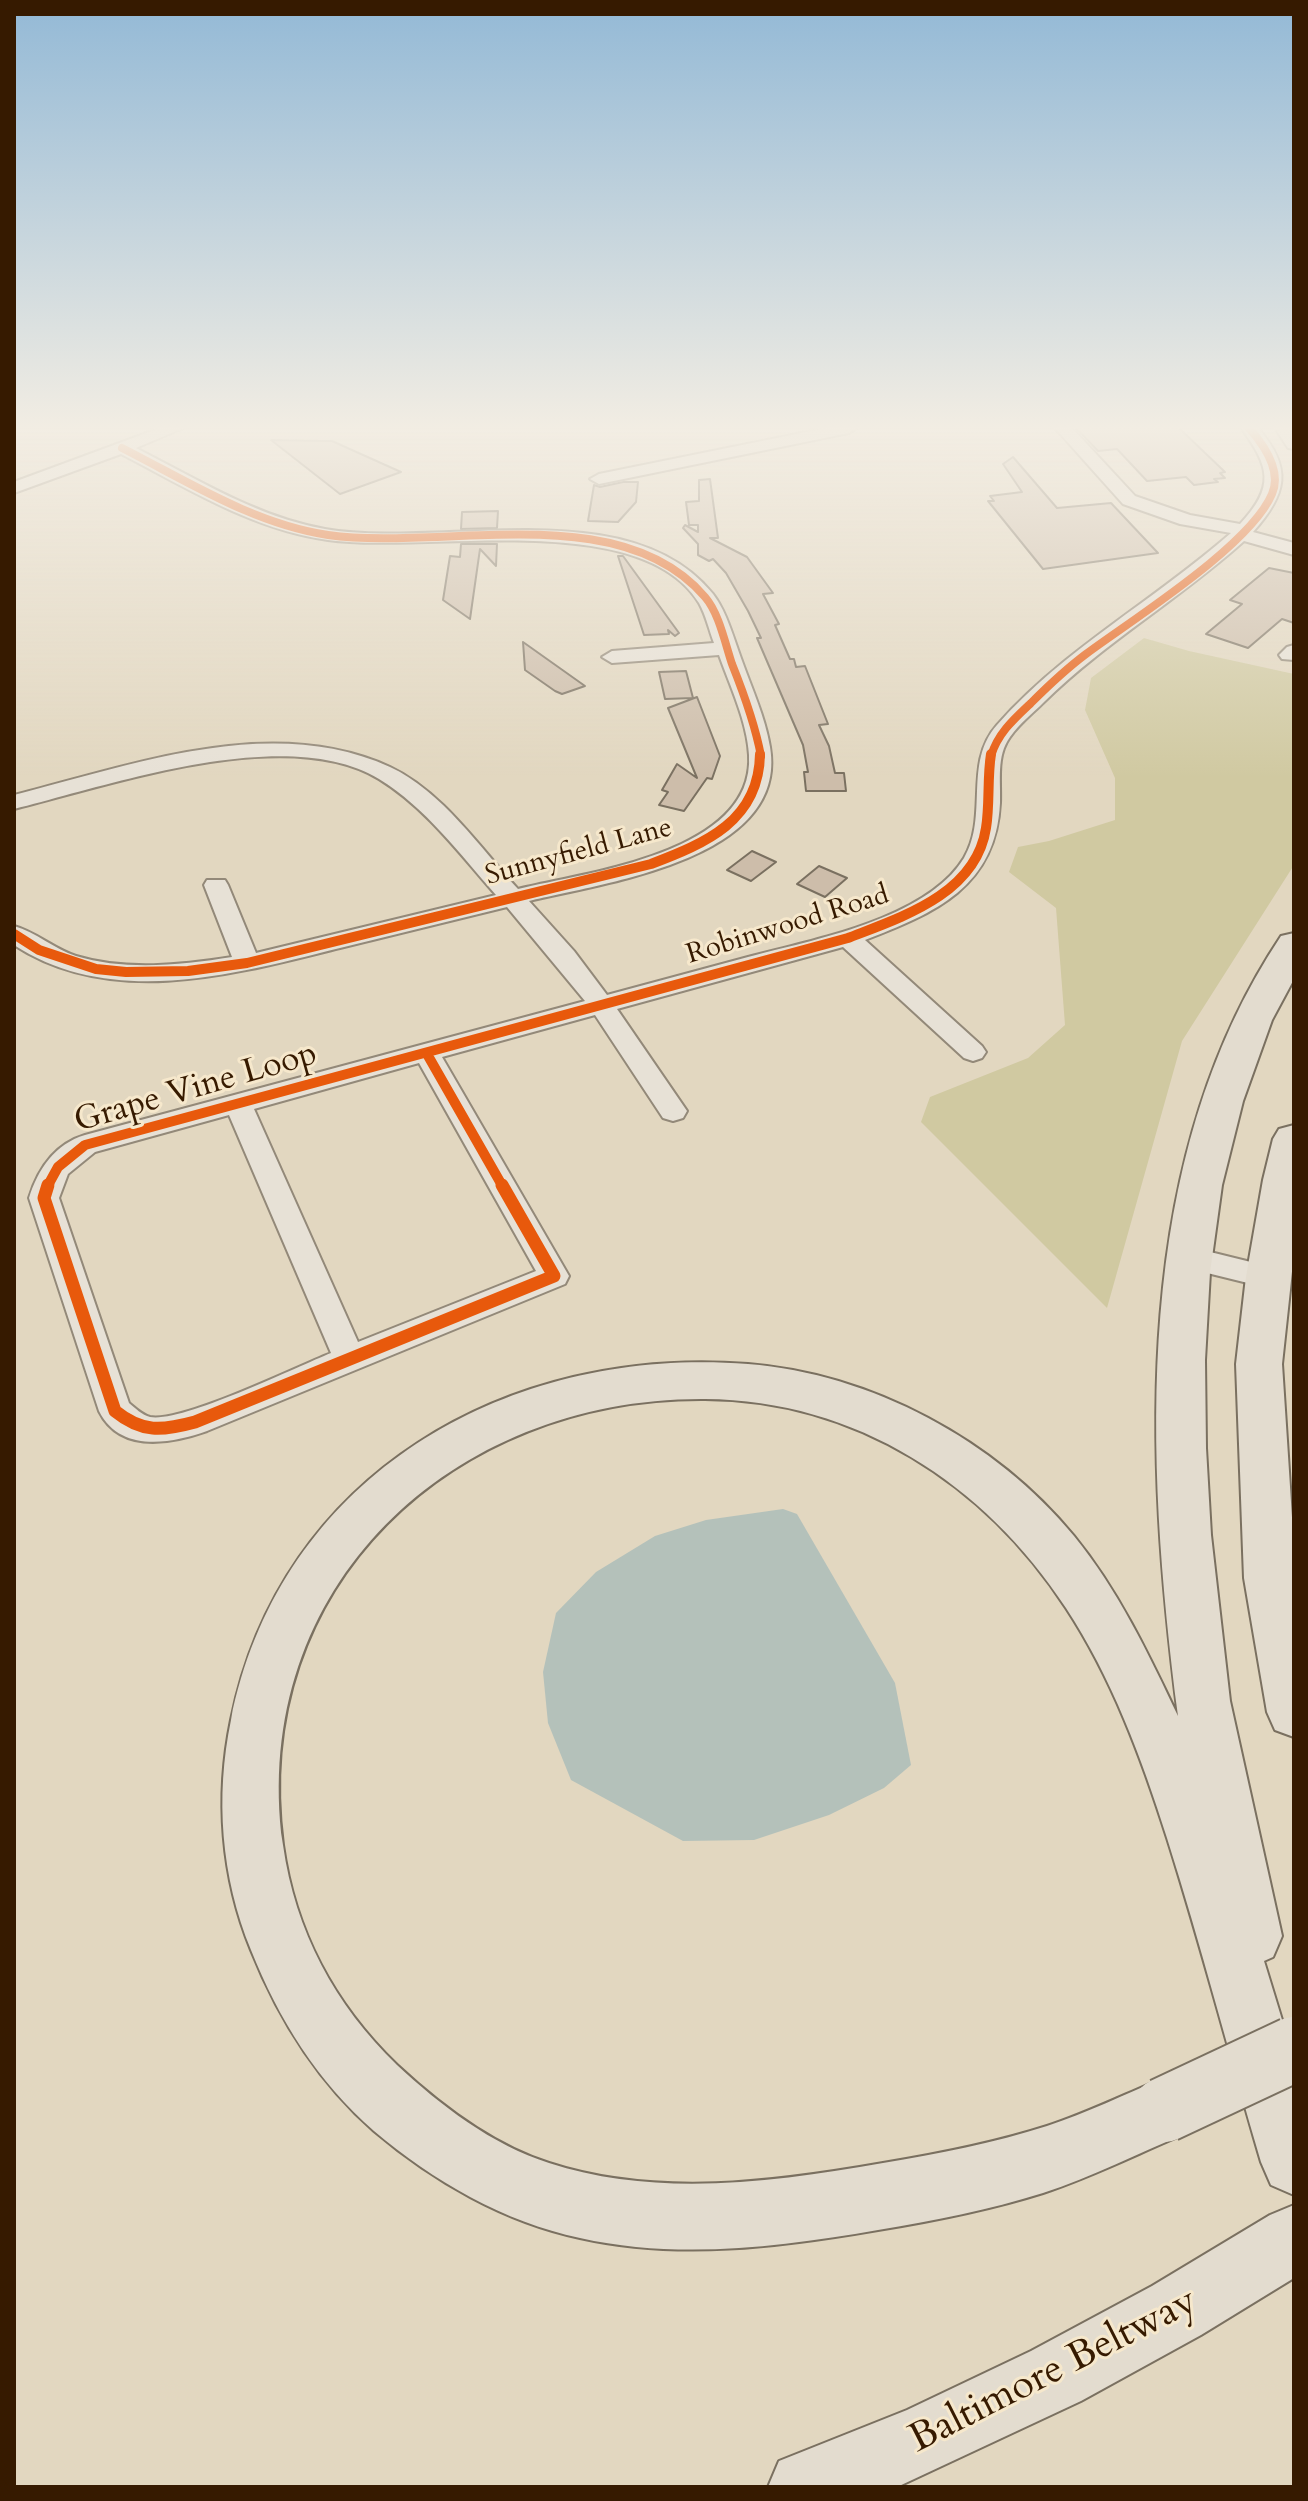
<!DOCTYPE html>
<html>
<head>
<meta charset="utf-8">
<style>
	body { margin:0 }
	#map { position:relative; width:1308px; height:2501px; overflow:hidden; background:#e2d7c0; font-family:Cardo,serif }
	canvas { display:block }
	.frame { position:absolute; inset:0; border:16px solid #361a00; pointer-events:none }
</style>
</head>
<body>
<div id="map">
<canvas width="1308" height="2501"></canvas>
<div class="frame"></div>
</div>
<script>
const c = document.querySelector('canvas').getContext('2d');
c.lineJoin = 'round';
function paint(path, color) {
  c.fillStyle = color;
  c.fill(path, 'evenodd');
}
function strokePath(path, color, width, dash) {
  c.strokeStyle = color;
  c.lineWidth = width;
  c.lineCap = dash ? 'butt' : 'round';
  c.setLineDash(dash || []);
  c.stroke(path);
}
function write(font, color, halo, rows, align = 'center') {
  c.font = font + ' Cardo,serif';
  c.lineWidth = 6;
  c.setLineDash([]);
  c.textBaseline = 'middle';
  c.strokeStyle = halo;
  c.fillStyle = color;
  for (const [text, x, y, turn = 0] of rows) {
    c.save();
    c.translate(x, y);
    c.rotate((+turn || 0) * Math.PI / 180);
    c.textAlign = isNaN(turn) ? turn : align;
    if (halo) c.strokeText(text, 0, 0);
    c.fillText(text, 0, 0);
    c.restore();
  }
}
paint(new Path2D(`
	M1144,638L1189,651L1294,674V865L1182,1041L1107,1308L921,1122L930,1097L1028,1058L1065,1025L1056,908L1009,872L1018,847L1049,841L1115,820V778L1085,710L1091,678Z`), '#d0c9a1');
paint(new Path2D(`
	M783,1509L797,1514L895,1683L911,1765L884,1788L829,1815L754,1840L683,1841L571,1780L548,1723L543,1672L556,1613L596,1572L655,1536L706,1520Z`), '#b4c1ba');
const building = new Path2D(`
	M1076,428H1179L1225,472L1220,473L1225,478L1214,479L1218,482L1194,485L1186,477L1147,481L1117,449L1098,451Z
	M271,440L332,441L401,472L340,494Z
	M1013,457L1057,508L1111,503L1158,553L1043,569L988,501H994L990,496L1022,492L1003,464Z
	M710,479L718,538H710L747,557L773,593L763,594L779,624L775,625L790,659H794L796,667L805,666L828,724L819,725L829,746L835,773H844L846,791H806L804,772H808L803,745L757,638H761L748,611L726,573L713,559L709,561L698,555V544L683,528L685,525L698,532V525H689L686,502L699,501V480Z
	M623,482H638L636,502L618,522L588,521L594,485L600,487Z
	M498,511L497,528L461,529L462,512Z
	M461,544H497L496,566L480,549L470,619L443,600L450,556L460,557Z
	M618,556H623L679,633L675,636L668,630L669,634L644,635Z
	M1269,568L1294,573V623L1282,619L1248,648L1206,634L1242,604L1230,600Z
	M523,642L585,686L562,694L555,691L525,670Z
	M686,671L693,698L665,699L659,672Z
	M697,697L720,756L712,779L707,778L684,811L659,805L668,792L662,790L677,764L697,778L668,708Z
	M752,851L776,862L751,881L727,870Z
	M819,866L847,878L825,897L797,884Z`);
paint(building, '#cdbdaa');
strokePath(building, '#7a7060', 2);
const minor = new Path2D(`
	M160,428H183L136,448C197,479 257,517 325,529C441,549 629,490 713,594C727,612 734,640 742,661C752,689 765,717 770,747C789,859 604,883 529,901L574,951L607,995C654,982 701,970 748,957C812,940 927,919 964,858C989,816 963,763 997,725C1064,649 1155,600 1231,533L1180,524L1123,504L1055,428H1072L1135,496L1190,515L1240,524C1275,487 1270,467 1241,428H1258C1293,468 1287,494 1253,532L1294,543V555L1244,541C1180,599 1105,642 1044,702C1033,713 1019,724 1010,737C996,756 1001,781 1000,803C996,887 935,913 865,940L982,1046L986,1052L982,1058L973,1061L964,1058L843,947L617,1009L687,1111L683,1118L673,1121L663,1118L595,1015L442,1057L569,1276L565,1284L207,1431C170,1444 120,1453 99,1411L29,1198C38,1169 55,1144 85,1135L585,1001L507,907C451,921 396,934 340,948C236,974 112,1009 14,945V926C36,932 54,949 76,956C125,971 182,965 232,957L204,885L207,880H225L228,885L256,953L496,895C459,853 426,808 379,779C287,723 111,785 14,809V795C132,765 272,713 390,767C442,791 480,848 518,889C587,872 755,853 749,755C747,721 730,686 719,655L612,663L602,657L612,651L714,643C709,630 706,615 699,603C640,507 425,554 328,540C253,530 187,488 121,454L14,493V482ZM419,1063L536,1271L358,1342L254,1109ZM229,1115L331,1353C296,1367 182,1423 150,1417C142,1415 135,1408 129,1403L59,1198L68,1174L95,1152Z
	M826,428H857L849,433L599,484L590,479L599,474Z
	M1275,428H1291L1294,449L1288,448Z
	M1294,645V660L1282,659L1279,655L1287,647Z
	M1190,1247L1279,1269L1283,1277L1279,1285L1268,1288L1179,1266L1175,1258L1179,1250Z`);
const highway = new Path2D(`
	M1294,933V979L1272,1020L1243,1101L1222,1185L1210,1272L1205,1360L1206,1448L1211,1535L1230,1701L1282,1936L1273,1957L1264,1961L1294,2059V2195L1271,2185L1261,2162C1229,2054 1201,1945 1167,1838C1142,1759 1112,1678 1066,1608C985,1484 856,1400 705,1399C454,1397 248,1585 283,1845C295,1931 335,2005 397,2065C440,2105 492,2145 549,2163C656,2198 775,2182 883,2163C938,2154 994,2143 1047,2126C1087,2113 1125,2094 1164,2078L1187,2087L1196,2110L1187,2133C1139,2153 1092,2177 1043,2193C989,2210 933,2221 878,2230C780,2247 678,2260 580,2238C504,2222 433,2181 374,2131C317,2081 279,2020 251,1950C221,1877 215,1797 231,1720C280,1474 509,1345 748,1364C872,1374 995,1440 1074,1536C1118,1590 1148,1653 1178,1716C1145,1459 1130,1162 1281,936Z
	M1294,1125V1253L1282,1364L1294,1548V1737L1275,1730L1267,1712L1244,1578L1236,1364L1246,1277L1263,1180L1273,1139L1279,1129Z
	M1294,2205V2278L1201,2335L1081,2401L897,2487H768L779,2461L907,2410L1031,2351L1152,2286L1270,2215Z`);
strokePath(minor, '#938979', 4);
strokePath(highway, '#7a7060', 4);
paint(minor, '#e7e1d6');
paint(highway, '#e3dccf');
const highwayBridge = new Path2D(`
	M1164,2110L1294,2049`);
strokePath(highwayBridge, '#7a7060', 68, []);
strokePath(highwayBridge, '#e3dccf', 64);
strokePath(new Path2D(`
	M122,448C187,481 254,524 328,535C442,551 620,497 705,597C719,613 725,643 732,664C744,694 755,724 761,756
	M991,756C998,733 1014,719 1031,703C1048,686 1066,669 1086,654C1133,619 1250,546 1272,494C1282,471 1264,445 1249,428`), '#e8590c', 8);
strokePath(new Path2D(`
	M14,934L39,950L96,969L126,972L188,971L247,963L651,864C706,843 759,821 760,754
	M427,1054L503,1187
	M47,1187L58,1167L85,1145L848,938C902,917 976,894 986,828C990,804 987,779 991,754`), '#e8590c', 10);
strokePath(new Path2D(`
	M48,1185L44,1198L115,1411C142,1433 162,1431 195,1422L554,1276L502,1185`), '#e8590c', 13);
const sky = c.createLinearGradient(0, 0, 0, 778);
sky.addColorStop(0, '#93b9d6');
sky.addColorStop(0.55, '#f2ede3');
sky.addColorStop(1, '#f2ede300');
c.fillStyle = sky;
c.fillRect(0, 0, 1308, 778);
write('28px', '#361a00', '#f6e8cc', [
	["Sunnyfield Lane",579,853,-15],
	["Robinwood Road",788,926,-17]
]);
write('34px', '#361a00', '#f6e8cc', [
	["Grape Vine Loop",196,1089,-16]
]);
write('40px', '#361a00', '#f6e8cc', [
	["Baltimore Beltway",1054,2372,-27]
]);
</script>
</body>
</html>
